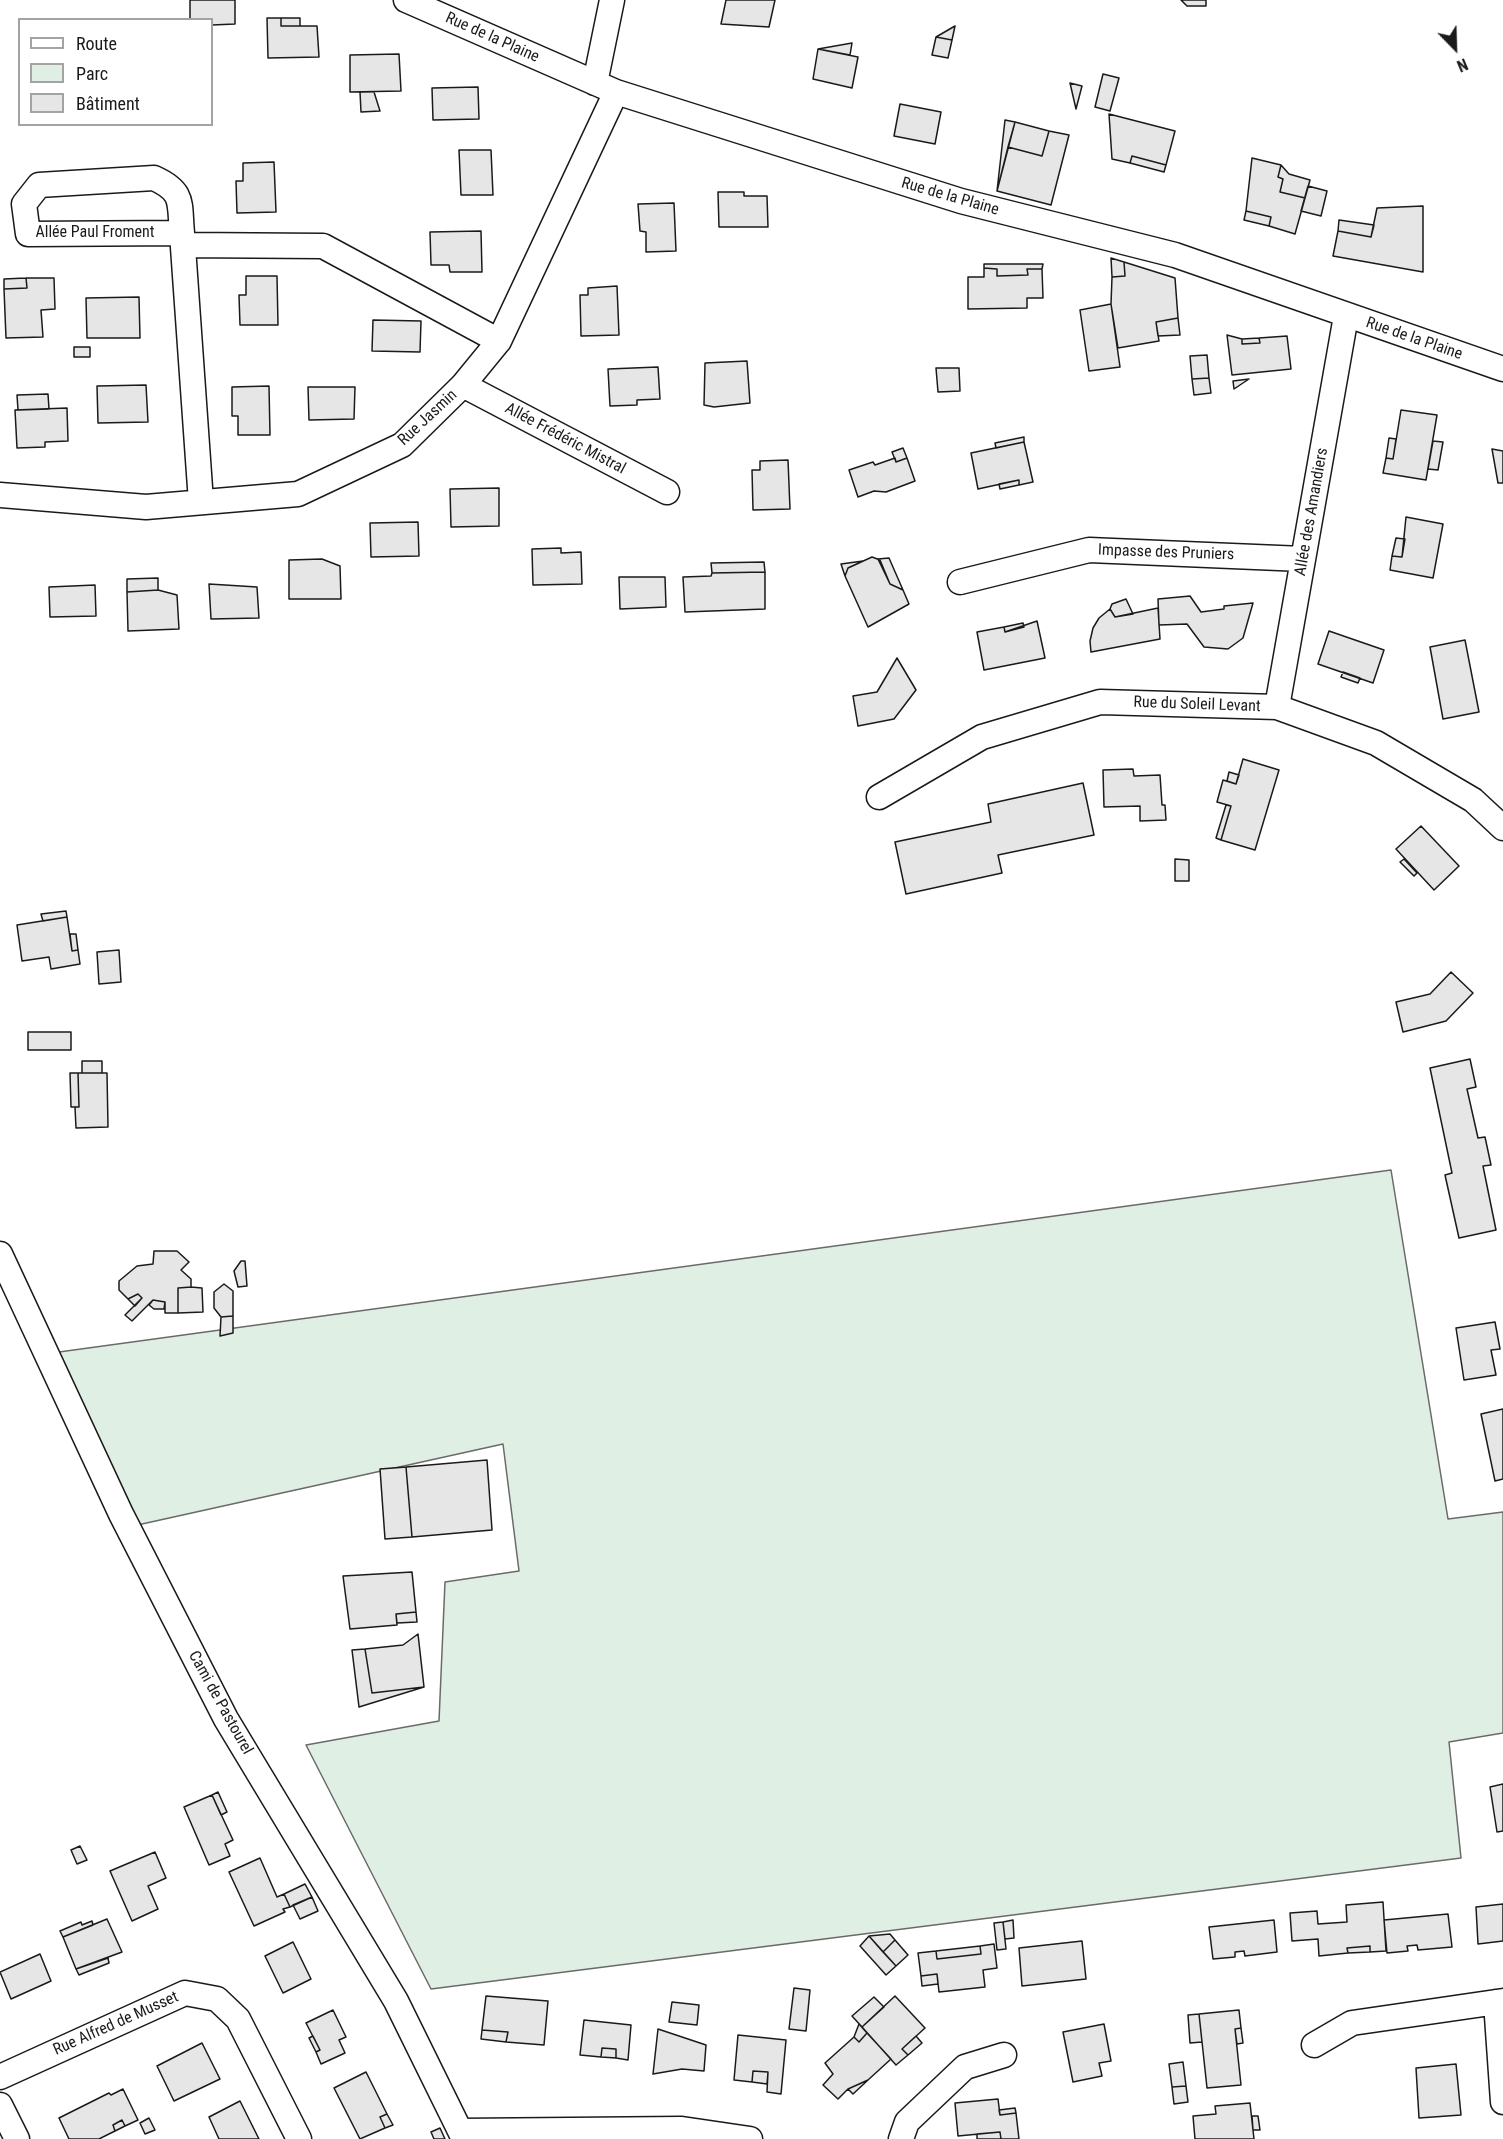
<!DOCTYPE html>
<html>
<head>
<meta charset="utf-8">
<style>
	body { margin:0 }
	#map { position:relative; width:1503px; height:2139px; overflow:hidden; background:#fff; font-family:"Roboto Condensed",sans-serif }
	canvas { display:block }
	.legend { position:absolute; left:18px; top:18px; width:195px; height:108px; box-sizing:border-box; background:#fff; border:2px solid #a3a3a3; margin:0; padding:8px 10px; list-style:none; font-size:18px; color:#1a1a1a }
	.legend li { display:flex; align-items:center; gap:12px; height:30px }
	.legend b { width:30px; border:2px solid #a3a3a3 }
	.north { position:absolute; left:1425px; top:18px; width:60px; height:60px; -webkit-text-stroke:4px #fff; paint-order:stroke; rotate:157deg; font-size:16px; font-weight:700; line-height:24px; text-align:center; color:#1a1a1a }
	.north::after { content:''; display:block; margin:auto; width:21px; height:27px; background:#1a1a1a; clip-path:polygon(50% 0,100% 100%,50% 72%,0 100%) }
</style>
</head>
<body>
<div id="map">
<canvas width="1503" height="2139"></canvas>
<ul class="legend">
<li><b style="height:8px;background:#fff"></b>Route</li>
<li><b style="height:16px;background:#e0efe3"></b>Parc</li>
<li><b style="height:16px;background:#e6e6e6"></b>Bâtiment</li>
</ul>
<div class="north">N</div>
</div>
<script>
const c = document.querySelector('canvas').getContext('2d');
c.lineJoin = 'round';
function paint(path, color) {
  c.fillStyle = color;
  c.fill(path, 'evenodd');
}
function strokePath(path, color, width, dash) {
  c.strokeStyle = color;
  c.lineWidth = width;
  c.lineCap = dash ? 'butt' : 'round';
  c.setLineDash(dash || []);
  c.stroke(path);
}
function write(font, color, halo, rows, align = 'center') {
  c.font = font + ' "Roboto Condensed",sans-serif';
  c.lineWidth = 4.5;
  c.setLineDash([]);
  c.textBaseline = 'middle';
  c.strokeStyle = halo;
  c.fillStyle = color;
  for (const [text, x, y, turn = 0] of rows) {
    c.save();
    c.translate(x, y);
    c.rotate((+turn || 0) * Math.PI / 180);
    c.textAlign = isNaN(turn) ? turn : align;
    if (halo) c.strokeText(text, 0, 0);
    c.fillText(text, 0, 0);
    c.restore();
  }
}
const green = new Path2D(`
	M1391,1170L1448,1519L1503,1512V1733L1449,1742L1461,1858L431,1989L306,1745L439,1721L445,1582L519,1571L503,1444L133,1526L59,1352Z`);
paint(green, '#e0efe3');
strokePath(green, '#6a6a6a', 1.5);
const building = new Path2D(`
	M190,0H235V24L212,25V20H190Z
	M726,0H775L769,27L721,24Z
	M1181,0H1206V6H1187Z
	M267,18H281V26H317L319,57L268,58Z
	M281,18H300V26H281Z
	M955,26L952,40L936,37Z
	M936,37L952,40L948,58L932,55Z
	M852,43L850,55L818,49Z
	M818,49L858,57L852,88L813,79Z
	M399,54L401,91L350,92V55Z
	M1103,74L1119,78L1110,111L1095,107Z
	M1070,83L1082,86L1076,109Z
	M478,87L479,119L433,120L432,88Z
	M360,92H374L380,111L361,112Z
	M900,104L941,112L935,144L894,136Z
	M1109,114L1175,131L1166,165L1132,156L1130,163L1112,159Z
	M1005,120L1015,122L997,191Z
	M1015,122L1049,131L1042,156L1008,147Z
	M1049,131L1069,135L1051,205L997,191L1008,147L1042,156Z
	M459,150H491L493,195H461Z
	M1132,156L1166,165L1164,172L1130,163Z
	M1252,158L1281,165L1278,177L1283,179L1280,192L1305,198L1295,234L1269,226L1271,217L1246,211Z
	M274,162L276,212L237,213L236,181H243V163Z
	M1281,165L1289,174L1310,180L1305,198L1280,192L1283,179L1278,177Z
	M1308,186L1327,191L1321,216L1301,211Z
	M718,192H744V196H767L768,227H719Z
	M674,203L676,251L646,252V232L640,231L638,204Z
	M1423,206V272L1333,256L1338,231L1371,237L1377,208Z
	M1246,211L1271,217L1269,226L1244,220Z
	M1339,220L1374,225L1371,237L1338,231Z
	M481,231L482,272H450L449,265H431L430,232Z
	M1111,258L1124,262L1125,276L1112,277Z
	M1124,262L1175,278L1178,318L1156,322L1159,341L1118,348L1111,304L1112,277L1125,276Z
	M984,264H1043L1042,269H1027L1028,275L997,276V269L984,268Z
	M984,268L997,269V276L1028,275L1027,269H1042L1043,298H1027V308L968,309V277H984Z
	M246,276H277L278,325H240L239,295H246Z
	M26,278L27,288L4,289V279Z
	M26,278H54L55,309L41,310L43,337L6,338L4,289L27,288Z
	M617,286L619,335L581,336L580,295H588V288Z
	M139,297L140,338H87L86,298Z
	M1111,304L1120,367L1089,371L1080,310Z
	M1178,318L1180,335L1158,336L1156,322Z
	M373,320L421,321L420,352L372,351Z
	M1227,335L1242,339V344L1260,343L1259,338L1287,336L1291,369L1232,375Z
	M1259,338L1260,343L1242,344V339Z
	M74,347H90V357H74Z
	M1207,355L1209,378L1192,379L1190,356Z
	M747,361L750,403L714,407L704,405L705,363Z
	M658,367L660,399L637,400V405L610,406L608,369Z
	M936,368H959L960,391L938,392Z
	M1209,378L1211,393L1194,395L1192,379Z
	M1249,379L1234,389L1233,381Z
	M146,385L148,422L98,423L97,386Z
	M269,386L270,435H238V416H232V387Z
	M308,387H355L354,419L309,420Z
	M48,394L49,409L18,410L17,395Z
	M67,408L68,441L45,442V447L17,448L15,410Z
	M1401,410L1437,415L1426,480L1383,473L1386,458L1393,459Z
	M1024,437V442L996,448L995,443Z
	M1389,438L1396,439L1393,459L1386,458Z
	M1433,441L1443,442L1438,470L1428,469Z
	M1024,442L1033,482L1019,485V480L978,489L971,453Z
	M903,448L907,458L896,462L892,452Z
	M1492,449L1503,451V483H1498Z
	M895,458L896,462L907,458L915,481L886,492L874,491L858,497L849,470L873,462L875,465Z
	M788,460L790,509L753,510L752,470H760V461Z
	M1019,480V485L1000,489L999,484Z
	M499,488V526L451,527L450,489Z
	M1406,517L1443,524L1433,578L1390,570L1392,556L1402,557Z
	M418,522L419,556L371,557L370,523Z
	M1396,538L1405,539L1402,557L1392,556Z
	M561,548V553L581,552L582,584L533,585L532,549Z
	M872,557L880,560L890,584L903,590L909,604L868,627L845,576L848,568Z
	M889,558L903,590L890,584L878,559Z
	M322,559L340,566L341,599H289V560Z
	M863,561L848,568L845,576L841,564Z
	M764,562L765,572L712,573L711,563Z
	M765,572V609L685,612L683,577L711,576L712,573Z
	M619,577H665L666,607L620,609Z
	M158,578V590L127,592V579Z
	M209,584L257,587L259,618L211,619Z
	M95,585L96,616L50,617L49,587Z
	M158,590L177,595L179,629L128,631L127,592Z
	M1190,596L1201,612L1224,609V606L1253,603L1243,638L1228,649L1204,647L1187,624L1159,625L1158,599Z
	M1126,599L1133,614L1115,617L1110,609L1112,604Z
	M1158,608L1160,639L1091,652L1090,641L1093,628L1099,618L1110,609L1115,617Z
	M1037,621L1045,658L984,670L977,632L1004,627L1005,632Z
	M1023,623L1024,627L1005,632L1004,627Z
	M1329,631L1384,650L1373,683L1318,664Z
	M1465,640L1479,712L1443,719L1430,647Z
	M897,658L916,690L894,719L858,726L853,696L877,692Z
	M1343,672L1360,678L1358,683L1341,677Z
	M1243,759L1279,770L1255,850L1221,840L1231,806L1217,802L1223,780L1236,784Z
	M1133,769L1134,776L1160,775L1162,805H1165L1166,820L1140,821V806L1104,807L1103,770Z
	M1229,772L1239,775L1236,784L1227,781Z
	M1083,783L1094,835L998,855L1002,873L906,894L895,842L991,822L988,804Z
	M1226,805L1231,806L1221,840L1216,838Z
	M1421,826L1459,866L1434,890L1396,849Z
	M1175,859L1189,860V881H1175Z
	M1404,859L1417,873L1414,876L1400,862Z
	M66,911L67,917L43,921L41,914Z
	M67,917L72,951L78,950L80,964L51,969L49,957L22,961L17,925Z
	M70,934H76L78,950L72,951Z
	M119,950L121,982L99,984L97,952Z
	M1451,972L1473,993L1446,1021L1403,1032L1396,1002L1430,994Z
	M28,1032H71V1050H28Z
	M1470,1059L1476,1087L1467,1089L1478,1138L1485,1137L1491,1165L1483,1166L1496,1230L1459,1238L1445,1175L1452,1173L1430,1068Z
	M82,1061H102V1073H82Z
	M70,1073H78L79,1107H71Z
	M78,1073H107L108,1127L76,1128L75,1107H79Z
	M154,1251H177L189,1262L181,1270L191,1279V1287L178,1288V1313H165V1302L153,1300L132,1321L125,1315L142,1298L138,1294L128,1299L119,1290V1281L137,1266L153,1264Z
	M241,1261H245L247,1286L238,1287L234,1271Z
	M224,1284L233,1291V1316L221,1317L214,1308V1292Z
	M191,1287L202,1288L203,1312L178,1313V1288Z
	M138,1294L142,1298L135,1306L128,1299Z
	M153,1300L165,1302L164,1309H154L149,1305Z
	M233,1316V1333L220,1336L221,1317Z
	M1495,1322L1500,1349L1491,1350L1496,1375L1464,1380L1456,1328Z
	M1503,1409V1479L1495,1481L1481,1414Z
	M487,1460L492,1530L412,1537L406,1467Z
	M406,1467L412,1537L385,1539L380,1469Z
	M412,1572L416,1612L396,1614L397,1625L350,1629L343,1576Z
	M416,1612L417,1622L397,1623L396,1614Z
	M418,1634L424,1687L372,1693L365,1649L403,1645Z
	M365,1649L372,1693L424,1687L359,1707L352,1650Z
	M1503,1784V1831L1497,1832L1490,1787Z
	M218,1792L227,1812L221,1815L212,1795Z
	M212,1795L233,1840L225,1844L230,1856L209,1865L184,1807Z
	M80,1846L87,1860L77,1864L71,1850Z
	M155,1852L166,1878L148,1886L158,1909L132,1921L110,1871Z
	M260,1858L277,1897L284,1894L290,1907L283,1909L285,1912L254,1926L229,1872Z
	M305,1884L312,1897L290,1907L284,1894Z
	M312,1897L318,1911L300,1919L293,1905Z
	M1383,1902L1386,1951L1370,1952V1946L1347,1948L1348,1953L1319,1956L1318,1939L1292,1941L1290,1913L1317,1911L1318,1924L1347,1922L1346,1905Z
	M1503,1904V1941L1478,1944L1476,1907Z
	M1448,1914L1452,1947L1418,1950L1417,1945L1407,1946L1408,1951L1387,1953L1384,1920Z
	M107,1919L122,1952L76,1969L63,1937Z
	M1013,1920L1014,1938L1005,1939L1003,1922Z
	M1274,1920L1277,1952L1245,1956L1244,1951L1235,1952V1957L1213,1959L1209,1927Z
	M92,1921L93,1925L63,1937L60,1931L81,1922L82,1925Z
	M1003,1922L1006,1949L997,1950L994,1923Z
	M890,1934L895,1940L883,1952L869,1936Z
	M869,1936L896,1966L886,1975L860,1946Z
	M895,1940L908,1955L896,1966L883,1952Z
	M1082,1941L1086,1979L1022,1986L1019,1948Z
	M293,1942L311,1979L283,1993L265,1956Z
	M994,1944L997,1968L983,1970L985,1987L939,1992L937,1974L921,1976L918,1953L936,1951L937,1959L981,1954L980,1946Z
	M980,1946L981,1954L937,1959L936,1951Z
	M1370,1946V1952L1348,1953L1347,1948Z
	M40,1954L51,1981L11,1999L0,1972Z
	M108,1958L109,1963L79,1975L76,1969Z
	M937,1974L938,1984L922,1986L921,1976Z
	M794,1988L810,1990L806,2031L789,2029Z
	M486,1996L548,2001L544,2045L506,2042L508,2032L482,2030Z
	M895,1996L925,2028L902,2049L908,2055L896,2065L862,2027Z
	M874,1997L884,2007L862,2027L852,2016Z
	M672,2002L699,2005L697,2025L669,2022Z
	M333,2010L346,2037L339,2040L345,2053L321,2064L316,2052L320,2050L306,2023Z
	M1239,2010L1241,2028L1235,2029L1241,2085L1207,2088L1199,2014Z
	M1199,2014L1202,2042L1190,2043L1188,2015Z
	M584,2020L631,2025L628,2060L616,2058V2049L602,2048L601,2057L580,2055Z
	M859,2024L867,2033L859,2042L854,2037Z
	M1104,2024L1111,2061L1099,2063L1102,2076L1073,2082L1063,2032Z
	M1241,2028L1243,2043L1237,2044L1235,2029Z
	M658,2029L706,2045L704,2071L682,2069L653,2074Z
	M482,2030L508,2032L506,2042L481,2039Z
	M867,2033L891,2059L868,2080L848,2089L838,2099L823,2085L833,2074L825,2063L854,2037L859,2042Z
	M738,2035L786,2040L781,2094L767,2092L768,2072L753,2071L752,2082L734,2080Z
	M313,2036L320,2050L316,2052L309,2038Z
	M916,2036L922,2043L908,2055L902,2049Z
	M202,2043L220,2079L174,2101L157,2066Z
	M602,2048L616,2049V2058L601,2057Z
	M1183,2062L1186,2086L1172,2087L1169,2064Z
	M1456,2064L1461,2115L1419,2118L1416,2068Z
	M753,2071L768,2072L767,2084L752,2082Z
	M366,2072L387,2114L380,2117L385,2128L360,2139L334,2088Z
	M868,2080L853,2094L848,2089Z
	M1186,2086L1188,2102L1174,2104L1172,2087Z
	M123,2089L138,2120L125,2126L122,2120L113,2125L115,2131L99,2139H69L59,2118L109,2093L111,2095Z
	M998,2099L1000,2115L1016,2113L1019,2139H1001L1000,2132L958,2136L955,2103Z
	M240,2101L259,2139H219L209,2117Z
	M1250,2103L1254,2139H1195L1193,2116L1216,2114L1215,2106Z
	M1015,2108L1016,2113L1000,2115L999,2110Z
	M387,2114L393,2125L385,2128L380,2117Z
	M1252,2116H1258L1260,2130H1253Z
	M149,2118L155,2130L145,2134L140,2123Z
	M122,2120L125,2126L115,2131L113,2125Z
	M440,2128L445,2139H434L431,2132Z
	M1000,2132L1001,2139H977V2134Z`);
paint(building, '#e6e6e6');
strokePath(building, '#1a1a1a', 1.5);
const street = new Path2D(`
	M406,0L616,92L961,201L1175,255L1503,369
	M595,83L612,0
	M182,233L28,234L24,204L39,185L154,178C185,192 179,203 182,233L201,502
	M183,245L323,246L499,341
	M463,385L667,492
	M0,495L146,507L298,494L402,445L463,385L499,341L616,92
	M960,582L1089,550L1303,559
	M1277,707L1346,316
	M879,797L982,737L1100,702L1277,707L1376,743L1473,800L1503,828
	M0,1254L121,1514L226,1719L396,2001L464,2139
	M1496,2002L1503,2102
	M1314,2045L1352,2023L1503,2001
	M0,2077L185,1993L217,1999L238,2019L299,2139
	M0,2105L17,2139
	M460,2131L682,2129L750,2139
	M901,2139L907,2122L965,2067L1004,2055`);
strokePath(street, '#1a1a1a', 27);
strokePath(street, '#fff', 24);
write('16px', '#1a1a1a', '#fff', [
	["Rue de la Plaine",492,38,24],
	["Rue de la Plaine",950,197,16],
	["Allée Paul Froment",95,233],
	["Rue de la Plaine",1414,339,19],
	["Rue Jasmin",428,418,-43],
	["Allée Frédéric Mistral",565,439,28],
	["Allée des Amandiers",1312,512,-80],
	["Impasse des Pruniers",1166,553,2],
	["Rue du Soleil Levant",1197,705,2],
	["Cami de Pastourel",220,1703,61],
	["Rue Alfred de Musset",116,2024,-24]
]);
</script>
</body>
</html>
